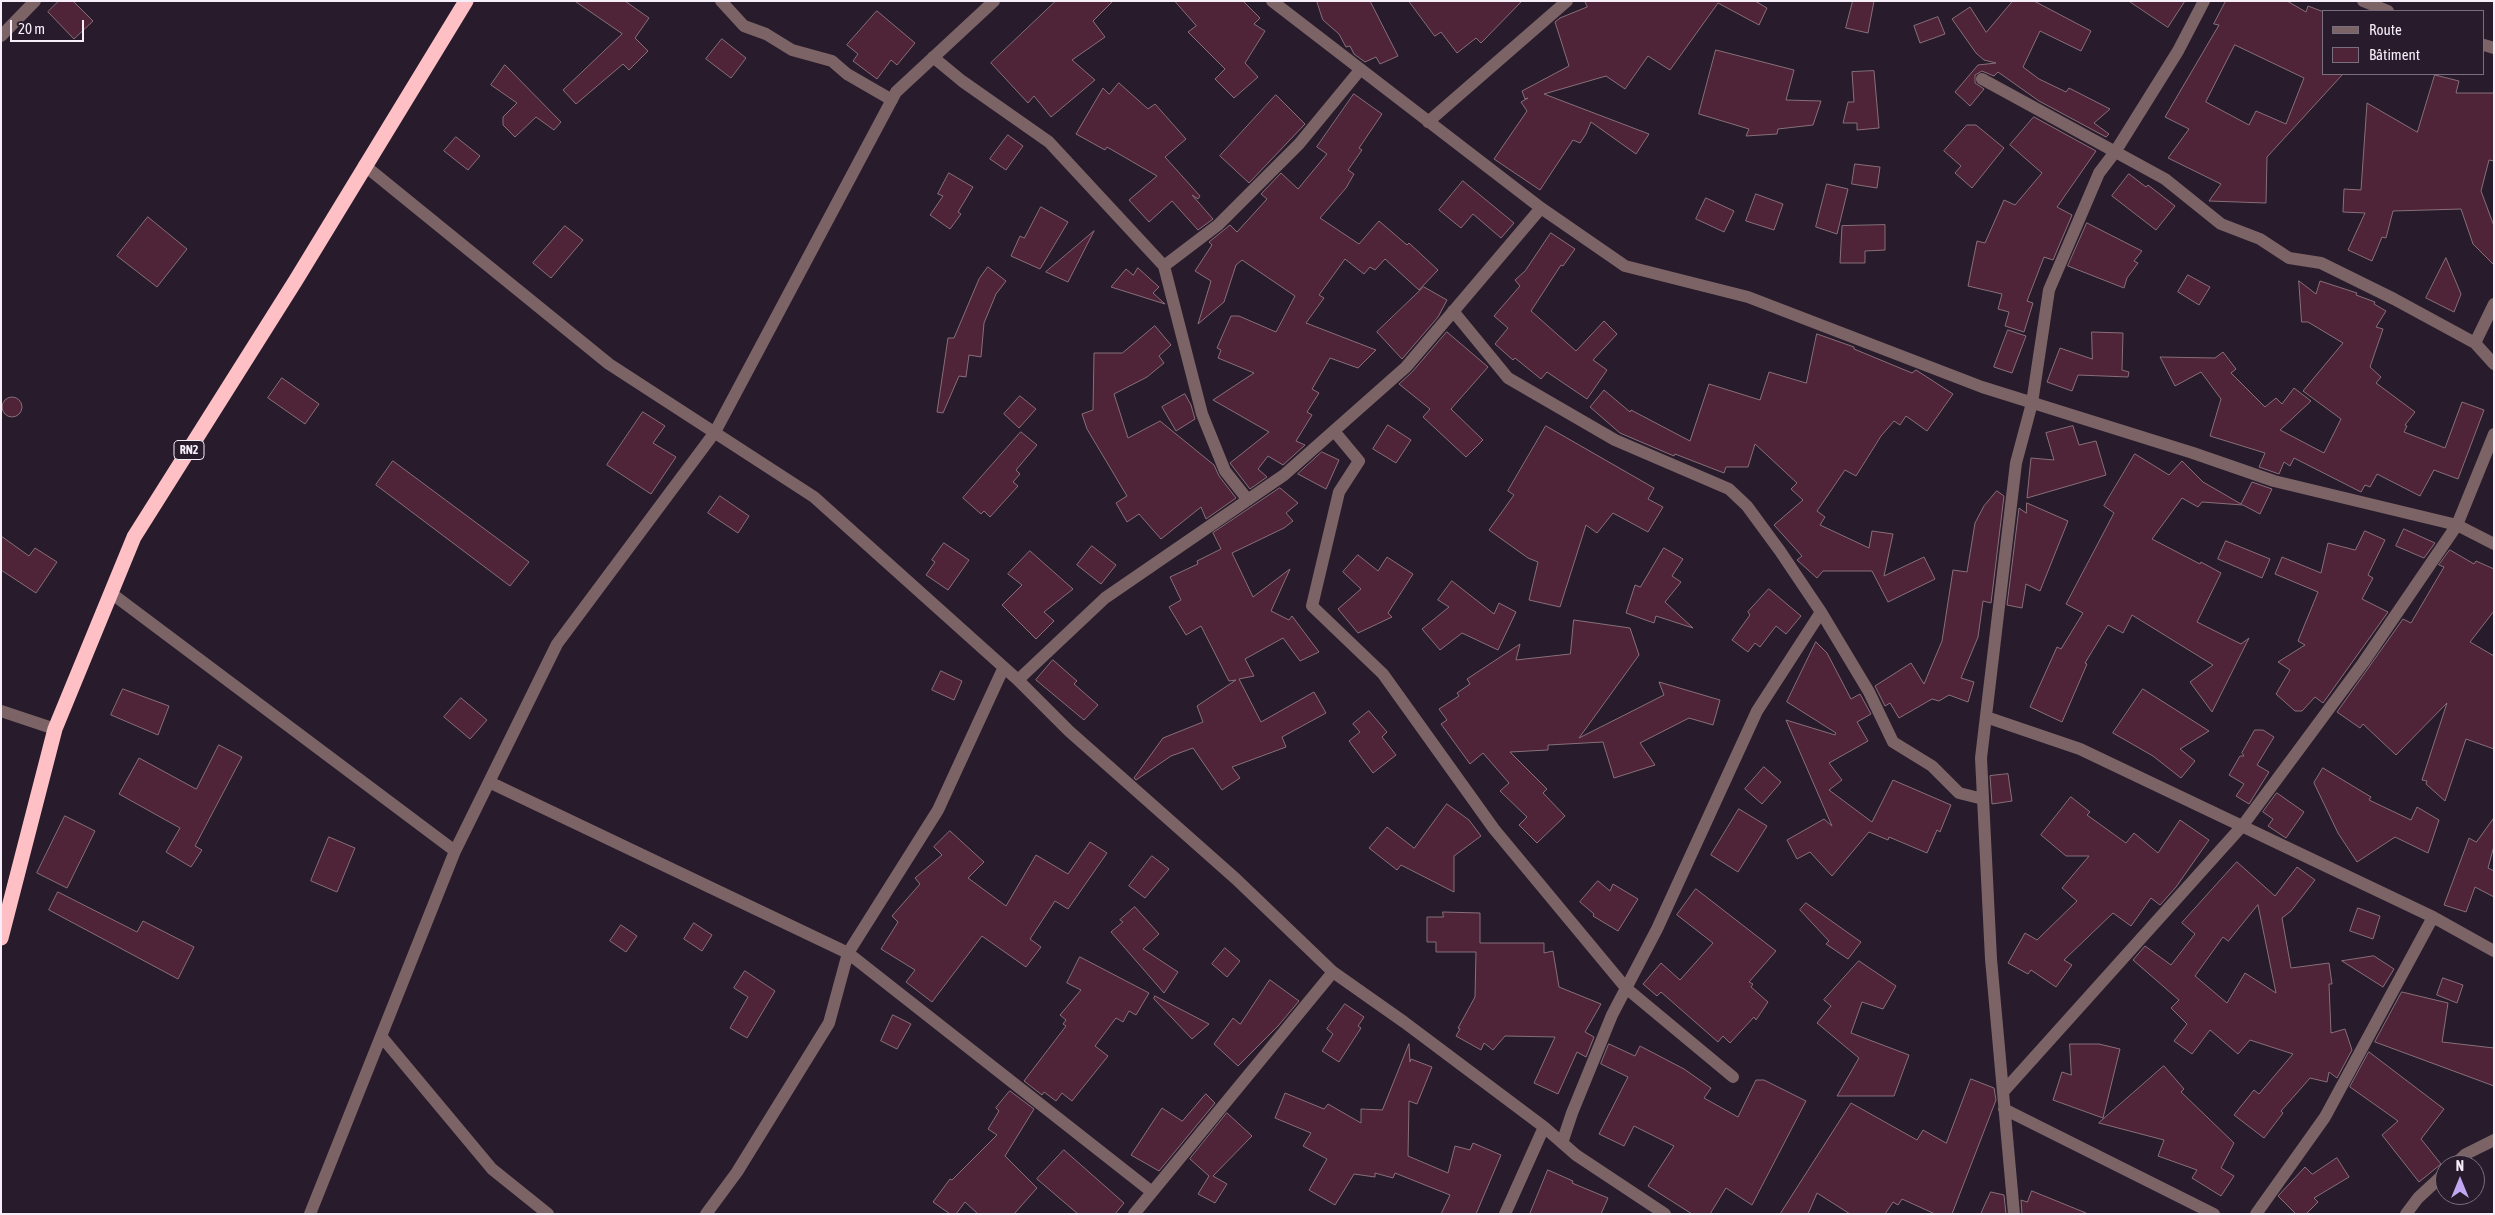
<!DOCTYPE html>
<html>
<head>
<meta charset="utf-8">
<style>
	body { margin:0 }
	#map { position:relative; width:2495px; height:1215px; overflow:hidden; background:#271b2c; font-family:"Asap Condensed",sans-serif }
	canvas { display:block }
	.frame { position:absolute; inset:0; border:2px solid #f6eef9; pointer-events:none }
	.legend { position:absolute; left:2322px; top:10px; width:162px; height:65px; box-sizing:border-box; background:#271b2c; border:1px solid #7a6f7e; margin:0; padding:6px 9px; list-style:none; font-size:15px; color:#f6eef9 }
	.legend li { display:flex; align-items:center; gap:10px; height:25px }
	.legend b { width:25px; border:1px solid #7a6f7e }
	.north { position:absolute; left:2435px; top:1155px; width:50px; height:50px; box-sizing:border-box; background:#271b2c; border:1px solid #7a6f7e; border-radius:50%; rotate:0deg; font-size:14px; font-weight:700; line-height:20px; text-align:center; color:#f6eef9 }
	.north::after { content:''; display:block; margin:auto; width:18px; height:22px; background:#c2a8f2; clip-path:polygon(50% 0,100% 100%,50% 72%,0 100%) }
	.scale { position:absolute; left:10px; top:20px; width:74px; height:22px; box-sizing:border-box; border:2px solid #f6eef9; border-top:0; padding-left:6px; font-size:15px; line-height:18px; white-space:nowrap; color:#f6eef9; -webkit-text-stroke:4px #271b2c; paint-order:stroke }
</style>
</head>
<body>
<div id="map">
<canvas width="2495" height="1215"></canvas>
<div class="frame"></div>
<ul class="legend">
<li><b style="height:6px;background:#7c6365"></b>Route</li>
<li><b style="height:14px;background:#4f2338"></b>Bâtiment</li>
</ul>
<div class="north">N</div>
<div class="scale">20 m</div>
</div>
<script>
const c = document.querySelector('canvas').getContext('2d');
c.lineJoin = 'round';
function paint(path, color) {
  c.fillStyle = color;
  c.fill(path, 'evenodd');
}
function strokePath(path, color, width, dash) {
  c.strokeStyle = color;
  c.lineWidth = width;
  c.lineCap = dash ? 'butt' : 'round';
  c.setLineDash(dash || []);
  c.stroke(path);
}
function write(font, color, halo, rows, align = 'center') {
  c.font = font + ' "Asap Condensed",sans-serif';
  c.lineWidth = 4;
  c.setLineDash([]);
  c.textBaseline = 'middle';
  c.strokeStyle = halo;
  c.fillStyle = color;
  for (const [text, x, y, turn = 0] of rows) {
    c.save();
    c.translate(x, y);
    c.rotate((+turn || 0) * Math.PI / 180);
    c.textAlign = isNaN(turn) ? turn : align;
    if (halo) c.strokeText(text, 0, 0);
    c.fillText(text, 0, 0);
    c.restore();
  }
}
const building = new Path2D(`
	M59,1H73L93,21L74,39L48,12Z
	M575,1H625L649,18L635,38L648,51L629,70L623,64L576,104L563,90L622,34Z
	M1056,1H1113L1093,21L1105,37L1072,60L1095,80L1051,117L1034,96L1028,103L991,63Z
	M1175,1H1243L1260,18L1254,24L1265,31L1245,63L1258,77L1234,98L1215,79L1225,69L1188,32L1196,26Z
	M1317,1H1370L1398,56L1380,64L1376,57L1365,62L1354,54L1350,46L1346,47L1339,34L1323,20Z
	M1409,1H1522L1481,43L1476,38L1457,53L1441,32L1435,36Z
	M1585,1H1755L1767,8L1759,25L1718,3L1670,70L1648,56L1625,89L1606,76L1544,94L1649,134L1636,154L1591,122L1586,134L1580,143L1573,140L1540,190L1494,159L1527,111L1521,102L1528,98L1525,99L1522,91L1569,66L1555,22L1560,18L1587,7Z
	M1853,1H1874L1868,33L1846,28Z
	M2013,1H2034L2091,31L2081,51L2040,31L2023,67L2039,79L2066,92L2069,88L2110,109L2094,123L2109,134L2106,137L2039,101L1998,72L1994,76L1982,71L1975,75V83L1984,89L1970,106L1955,92L1978,65L1996,63L1984,60L1976,53L1952,19L1970,7L1986,32Z
	M2129,1H2185L2168,27Z
	M2226,1H2287L2306,12L2308,6L2324,12V74H2343L2267,157L2266,203L2209,201L2221,184L2168,158L2189,129L2165,117L2219,25L2214,24ZM2235,45L2304,78L2286,124L2256,111L2249,125L2206,102Z
	M877,11L915,43L897,65L891,60L877,79L853,61L858,54L847,45Z
	M1938,17L1945,34L1920,43L1914,26Z
	M722,39L746,58L731,78L706,59Z
	M1716,50L1794,70L1786,100L1821,101L1813,125L1778,129L1777,134L1746,136L1749,129L1699,114Z
	M505,65L561,122L554,130L536,117L515,137L503,125V117L517,103L491,85Z
	M1874,71L1879,128L1857,130V123H1843L1848,102H1854L1852,72Z
	M2435,75L2459,81L2456,93H2494V161L2489,160L2481,191L2494,226V265L2473,244L2461,209L2393,211L2386,238L2382,237L2372,261L2348,250L2365,213L2343,212L2344,189L2361,190L2367,103L2417,132Z
	M1119,83L1148,109L1155,104L1186,139L1165,157L1200,196L1198,199L1192,195L1213,219L1198,230L1172,201L1149,222L1129,200L1157,176L1107,147L1105,150L1076,134L1103,88L1109,94Z
	M1354,94L1382,114L1359,148L1362,150L1348,170L1354,174L1346,188L1320,218L1359,244L1379,221L1407,245L1409,243L1438,270L1419,290L1385,259L1375,270L1370,267L1364,274L1345,259L1319,295L1324,298L1306,323L1376,350L1358,368L1330,358L1312,389L1319,393L1307,412L1312,415L1296,441L1305,445L1283,465L1268,456L1258,469L1267,477L1250,489L1230,463L1269,432L1213,400L1254,373L1218,358L1221,350L1217,348L1231,316H1239L1276,332L1295,296L1242,260L1236,265L1224,302L1198,324L1211,281L1195,271L1212,245L1209,242L1230,225L1237,232L1267,199L1261,194L1281,173L1298,189L1327,154L1317,147Z
	M1276,95L1305,124L1249,183L1220,156Z
	M2034,117L2096,151L2057,207L2072,215L2053,260L2044,257L2027,301L2033,303L2024,332L2005,326L2009,312L1998,309L2002,294L1968,286L1977,241L1985,243L2004,200L2015,205L2042,173L2010,145Z
	M1967,125H1976L2004,148L1972,188L1955,173L1961,166L1944,151Z
	M1008,135L1023,146L1006,170L990,159Z
	M456,137L480,156L468,170L444,151Z
	M1855,164L1880,167L1877,188L1852,184Z
	M949,173L973,187L958,212L961,214L950,229L930,215L943,196L938,194Z
	M2129,174L2146,187L2148,185L2175,206L2156,230L2112,196Z
	M1463,181L1514,223L1501,238L1473,214L1461,228L1439,210Z
	M1827,184L1848,189L1837,234L1816,227Z
	M1756,194L1783,204L1774,230L1746,221Z
	M1706,198L1734,211L1724,232L1696,219Z
	M1041,207L1068,222L1040,269L1011,256L1020,236L1024,238Z
	M148,217L187,249L157,287L117,256Z
	M2087,223L2142,251L2134,261L2138,263L2127,278L2124,288L2068,266Z
	M1885,225V250L1865,251V263H1840L1842,226Z
	M565,226L583,240L551,278L533,263Z
	M1094,231L1068,282L1046,272Z
	M1551,233L1575,249L1563,266L1561,265L1531,311L1576,351L1604,321L1617,334L1593,360L1607,370L1587,399L1547,372L1541,379L1515,358L1513,360L1495,344L1508,328L1494,316L1520,286L1515,280L1525,271Z
	M2446,258L2461,294L2454,312L2426,298Z
	M988,267L1006,281L996,294L984,323L981,357L969,355L966,377L959,376L943,413L937,412L948,338H954L979,279Z
	M1138,268L1159,287L1153,293L1165,304L1111,287L1126,269L1133,275Z
	M2188,275L2210,287L2199,305L2178,292Z
	M2299,281L2316,294L2320,281L2357,293L2356,295L2375,302L2374,304L2386,311L2376,327L2383,329L2370,367L2381,377L2376,383L2415,412L2405,425L2407,426L2404,432L2445,448L2462,402L2484,410L2458,479L2434,470L2420,496L2377,474L2370,487L2365,485L2361,492L2294,458L2290,466L2284,462L2279,474L2259,467L2265,453L2210,436L2221,399L2201,372L2175,386L2160,357L2215,358L2223,352L2236,369L2231,373L2265,407L2276,398L2282,404L2294,388L2311,401L2280,430L2324,453L2341,419L2303,391L2343,343L2308,322H2302Z
	M1424,287L1447,300L1438,317L1402,359L1377,332Z
	M1155,326L1171,345L1159,356L1164,363L1147,377L1114,394L1128,438L1160,421L1214,465L1219,476L1236,498L1206,519L1201,507L1161,539L1139,514L1127,522L1116,503L1127,496L1087,429L1082,414L1093,410L1094,353H1122Z
	M2008,330L2026,336L2012,373L1994,367Z
	M1447,332L1488,367L1451,409L1483,440L1466,457L1423,417L1430,409L1399,384L1412,372Z
	M2092,332L2123,333L2122,370L2129,372L2128,377L2078,375L2072,391L2047,382L2060,348L2092,359Z
	M1817,334L1854,347V349L1912,373L1916,370L1953,394L1927,431L1906,416L1900,425L1894,421L1881,436L1856,476L1845,470L1817,511L1825,517L1820,525L1869,548L1872,531L1893,534L1884,576L1924,557L1935,579L1888,602L1872,571H1823L1817,578L1797,560L1802,556L1774,525L1803,500L1791,489L1797,483L1755,444L1748,467H1726L1724,473L1675,454L1674,456L1620,433L1590,407L1604,390L1630,412L1631,410L1690,441L1709,384L1760,400L1769,372L1806,383Z
	M282,378L319,404L305,424L268,398Z
	M1185,394L1191,405L1195,419L1176,431L1162,407Z
	M1020,396L1036,409L1019,428L1004,414Z
	M2 407a10 10 0 1 1 20 0a10 10 0 1 1-20 0Z
	M643,412L665,426L653,443L676,457L651,494L607,465Z
	M1388,425L1411,440L1396,463L1373,449Z
	M1546,426L1654,488L1648,499L1663,507L1648,532L1613,513L1597,533L1586,525L1560,607L1529,600L1538,562L1528,558L1489,530L1514,495L1508,491Z
	M2073,426L2079,445L2096,441L2106,475L2027,498L2031,458L2054,460L2046,433Z
	M1021,432L1037,445L1016,470L1020,474L1013,482L1018,486L990,517L984,511L981,514L963,498Z
	M1322,452L1339,460L1326,489L1298,474Z
	M2135,454L2169,475L2182,461L2203,482L2241,504L2252,482L2272,489L2260,514L2243,505L2202,502L2198,507L2182,498L2152,539L2200,564L2201,562L2221,573L2197,622L2241,644L2249,638L2212,712L2190,682L2213,665L2132,615L2123,633L2108,625L2085,663L2087,664L2062,722L2030,707L2057,647L2061,649L2083,613L2066,604L2114,513L2104,506Z
	M393,461L529,562L510,586L376,485Z
	M1280,488L1298,503L1286,513L1293,521L1284,528L1232,553L1253,597L1290,569L1271,611L1289,620L1292,616L1319,652L1300,661L1283,638L1245,659L1254,676L1239,679L1261,722L1314,692L1326,713L1282,737L1286,747L1232,767L1240,778L1222,790L1193,748L1171,756L1136,780L1134,778L1163,738L1203,722L1197,706L1236,680L1229,681L1201,626L1186,635L1169,607L1181,600L1170,577L1198,564L1197,561L1221,549L1213,533Z
	M1997,491L2004,496L1991,603L1983,601L1978,637L1961,678L1974,682L1968,702L1949,695L1939,701L1932,699L1899,718L1890,703L1885,706L1875,686L1911,663L1924,684L1942,641L1953,570L1967,572L1975,523L1984,506Z
	M720,496L749,516L738,533L708,513Z
	M2027,503L2068,521L2040,591L2026,584L2022,608L2007,605L2019,508L2026,513Z
	M2404,529L2435,543L2424,558L2396,546Z
	M2365,531L2385,540L2368,575L2373,578L2362,599L2388,612L2323,703L2315,697L2302,711H2295L2276,694L2290,670L2278,662L2305,645L2298,641L2318,592L2275,574L2282,557L2321,573L2328,543L2355,550Z
	M1,536L29,556L35,548L57,562L36,593L1,570Z
	M2226,541L2270,559L2262,578L2218,559Z
	M944,543L969,560L948,590L926,575L935,562L932,560Z
	M1092,546L1116,565L1101,584L1077,565Z
	M1664,548L1683,559L1672,576L1681,582L1665,602L1693,628L1656,616L1654,623L1626,613L1635,585L1640,587Z
	M2450,550L2474,564L2476,561L2494,569V611L2470,642L2494,656V749L2466,739L2445,801L2426,784L2427,781L2422,780L2447,703L2396,755L2363,724L2360,728L2337,712L2403,619L2411,623L2444,567L2439,565Z
	M1030,551L1073,589L1044,612L1054,621L1036,639L1002,605L1022,585L1008,574Z
	M1358,555L1378,571L1387,557L1413,574L1388,613L1392,617L1358,633L1338,609L1361,589L1343,572Z
	M1452,581L1494,614L1499,603L1516,612L1498,650L1462,633L1440,650L1422,629L1449,607L1438,600Z
	M1769,589L1801,616L1786,634L1776,626L1760,647L1755,643L1748,652L1732,640L1750,615L1748,612Z
	M1574,620L1630,628L1639,655L1579,738L1664,695L1659,682L1720,700L1713,725L1689,718L1640,743L1655,765L1614,778L1603,742L1548,745V750L1510,752L1547,789L1543,793L1565,816L1537,843L1519,825L1527,817L1500,791L1509,783L1483,753L1470,764L1441,724L1447,720L1439,709L1459,696L1457,693L1470,684L1467,679L1520,644L1516,660L1570,654Z
	M1816,642L1827,653L1851,699L1860,694L1871,714L1857,722L1868,741L1829,763L1842,780L1829,790L1872,822L1893,780L1951,805L1940,832L1937,830L1927,853L1889,837L1888,840L1869,832L1832,876L1810,852L1797,859L1787,840L1824,819L1832,826L1786,720L1835,735L1836,733L1787,702Z
	M1053,660L1077,681L1074,684L1098,705L1084,720L1036,680Z
	M941,671L962,681L954,700L932,690Z
	M123,689L169,706L158,735L111,715Z
	M2143,689L2209,731L2180,749L2195,761L2181,778L2153,756L2113,733Z
	M461,698L487,720L470,739L444,717Z
	M1369,711L1387,732L1382,737L1396,755L1373,773L1349,741L1360,732L1353,724Z
	M2255,730H2263L2274,737L2257,765L2269,772L2249,804L2236,796L2244,784L2229,775L2240,756H2244L2242,753Z
	M219,745L242,757L195,846L202,850L191,867L166,852L180,828L119,794L139,758L196,789Z
	M1764,767L1781,782L1762,804L1745,789Z
	M2323,768L2371,797L2369,800L2411,820L2417,807L2439,820L2428,853L2395,837L2357,862L2338,833L2314,783Z
	M2008,774L2012,801L1992,804L1990,776Z
	M2277,793L2304,812L2286,838L2268,826L2273,819L2263,812Z
	M2071,797L2090,812L2087,815L2126,843L2134,833L2158,853L2180,820L2209,840L2176,887L2160,905L2151,898L2131,926L2113,913L2064,960L2072,965L2056,987L2031,970L2028,974L2008,963L2025,933L2037,940L2077,901L2062,888L2089,856H2066L2041,835Z
	M1447,804L1469,820L1481,836L1454,856V892L1401,865L1397,870L1369,848L1387,827L1414,848Z
	M1739,809L1767,826L1738,872L1711,855Z
	M65,816L95,831L67,888L37,873Z
	M2494,818V846L2488,868L2494,871V897L2475,887L2466,912L2444,905L2469,838L2476,842Z
	M950,831L984,862L968,878L1006,906L1036,855L1068,874L1090,842L1107,853L1068,909L1055,901L1030,939L1041,947L1026,967L982,936L932,1002L906,982L915,970L881,949L898,922L892,916L920,884L915,878L942,855L934,847Z
	M329,837L355,848L337,892L311,881Z
	M1152,856L1169,869L1145,898L1129,886Z
	M2237,862L2275,896L2297,867L2315,880L2291,911L2282,918L2291,968L2329,963L2332,984H2329L2331,1033L2345,1029L2352,1050L2337,1078L2329,1072L2327,1082L2310,1078L2281,1111L2283,1113L2264,1138L2234,1115L2254,1090L2259,1094L2293,1054L2250,1040L2238,1054L2210,1030L2192,1054L2174,1041L2187,1024L2171,1008L2179,1000L2133,960L2145,946L2171,965L2195,934L2182,923ZM2258,905L2276,993L2245,973L2227,1003L2195,976L2223,937L2228,941Z
	M1598,881L1610,891L1613,884L1638,899L1618,931L1593,916L1594,914L1580,902Z
	M1696,889L1776,951L1749,982L1753,984L1751,987L1768,1002L1756,1020L1754,1017L1730,1043L1723,1036L1718,1042L1661,992L1657,996L1643,984L1661,963L1680,980L1713,943L1677,915Z
	M58,892L137,932L143,921L194,947L178,979L49,910Z
	M1806,903L1861,942L1848,959L1826,944L1829,941L1800,910Z
	M1135,907L1159,934L1143,949L1178,972L1164,993L1111,932L1123,922L1120,920Z
	M2358,908L2380,916L2373,939L2350,931Z
	M1443,912L1480,913V943H1544V953L1553,951L1559,987L1601,1004L1585,1032L1594,1037L1586,1057L1577,1052L1558,1094L1534,1083L1555,1037L1505,1036L1493,1050L1484,1043L1481,1050L1456,1036L1460,1029L1458,1028L1475,997L1476,952H1436V942H1427V917H1443Z
	M694,923L712,935L702,951L684,939Z
	M621,925L637,936L626,952L610,941Z
	M1225,948L1240,961L1227,977L1212,964Z
	M2374,956L2394,969L2383,987L2342,961Z
	M1080,957L1149,993L1136,1015L1129,1011L1123,1022L1116,1018L1095,1046L1108,1056L1072,1101L1062,1093L1056,1101L1044,1092L1042,1095L1024,1081L1066,1026L1063,1024L1066,1020L1060,1015L1081,990L1067,983Z
	M1859,961L1896,986L1883,1009L1862,1002L1851,1033L1909,1055L1894,1096H1837L1859,1058L1817,1023L1831,1006L1824,1000Z
	M745,971L775,991L747,1038L730,1028L748,997L734,988Z
	M2443,978L2463,985L2457,1003L2437,995Z
	M1270,980L1299,1001L1278,1026L1238,1066L1214,1044L1233,1018L1240,1024Z
	M2402,992L2448,1003L2442,1042L2494,1048V1086L2375,1042Z
	M1155,996L1209,1024L1192,1039L1154,999Z
	M1345,1004L1364,1017L1358,1026L1361,1028L1339,1062L1322,1051L1333,1034L1327,1029Z
	M893,1015L911,1024L897,1049L881,1041Z
	M1409,1044L1410,1062L1411,1059L1432,1067L1417,1104L1409,1101L1408,1156L1448,1173L1455,1146L1470,1150L1473,1143L1501,1155L1476,1214H1441L1450,1195L1395,1173L1393,1178L1375,1173V1177L1354,1174L1335,1205L1309,1190L1327,1159L1303,1146L1311,1133L1275,1118L1285,1093L1324,1109L1328,1104L1361,1123V1109L1382,1110Z
	M1609,1044L1635,1056L1640,1046L1684,1069L1711,1088L1704,1098L1738,1117L1756,1080H1764L1806,1101L1752,1205L1726,1188L1710,1214H1692L1648,1186L1674,1146L1634,1126L1624,1146L1599,1134L1628,1077L1601,1064Z
	M2070,1044H2099L2120,1049L2103,1118L2053,1100L2062,1072L2071,1075Z
	M2369,1052L2444,1109L2421,1139L2441,1164L2419,1182L2382,1135L2398,1121L2350,1087Z
	M2164,1066L2184,1089L2181,1092L2234,1143L2221,1168L2234,1176L2221,1196L2192,1178L2197,1170L2158,1156L2164,1140L2099,1123Z
	M1971,1079L1994,1088L1996,1100L1952,1214H1935L1902,1199L1898,1205L1893,1202L1885,1214H1850L1817,1193L1808,1214H1780L1851,1103L1917,1140L1923,1130L1946,1143Z
	M1010,1091L1034,1109L1005,1156L1037,1188L1014,1214H978L965,1202L956,1214H950L933,1202L950,1179L952,1180L997,1135L988,1129L999,1111L996,1108Z
	M1206,1094L1215,1103L1159,1171L1131,1155L1162,1108L1182,1121Z
	M1227,1113L1252,1136L1213,1176L1227,1184L1215,1203L1198,1194L1209,1176L1190,1159Z
	M1064,1150L1124,1203L1115,1214H1078L1037,1179Z
	M2337,1158L2349,1177L2314,1198L2318,1202L2306,1214H2296L2278,1196L2305,1167L2312,1174Z
	M1548,1170L1573,1181L1572,1183L1608,1198L1601,1214H1530Z
	M2032,1191L2086,1213V1214H2022L2021,1200L2027,1202Z
	M1991,1192L2004,1195L2006,1214H1981Z`);
paint(building, '#4f2338');
strokePath(building, '#886f79', 1);
strokePath(new Path2D(`
	M721,1L744,26L766,34L792,50L832,61L847,74L892,100
	M1272,1L1541,208L1625,266L1748,297L1982,387L2193,453L2274,481L2457,525L2494,544
	M2363,1L2388,11
	M1,36L35,1
	M2484,45L2494,48
	M933,57L962,81L1049,142L1164,266
	M1982,79L2165,179L2221,224L2260,239L2289,258L2321,263L2394,299L2475,343L2494,364
	M1428,122L1567,1
	M364,165L609,364L814,497L1018,680L1069,731L1236,879L1333,972L1404,1022L1544,1127L1576,1155L1665,1214
	M1453,311L1508,378L1615,440L1729,489L1747,506L1780,551L1821,612L1869,692L1893,742L1932,766L1959,793L1983,799
	M2475,343L2494,304
	M1334,431L1359,461L1339,492L1312,606L1383,674L1494,829L1626,988L1733,1077
	M1248,500L1225,471L1202,414L1164,266L1218,225L1299,144L1360,70
	M111,593L455,851
	M1018,680L1105,598L1284,475L1406,367L1541,208
	M1,711L55,729
	M1986,717L2080,749L2433,917L2494,951
	M489,782L848,953L1152,1192
	M381,1036L492,1169L548,1214
	M2003,1092L2243,825L2363,663L2457,525L2494,434
	M2004,1109L2214,1214
	M1562,1143L1572,1113L1612,1015L1657,929L1757,711L1821,612
	M2454,1165L2466,1154L2494,1140
	M310,1214L455,851L557,644L715,432L896,92L994,1
	M706,1214L737,1172L829,1023L848,953L938,810L1003,669
	M1134,1214L1333,972
	M1505,1214L1544,1127
	M2014,1214L1991,959L1981,758L2016,463L2032,403L2049,290L2099,173L2115,152L2178,51L2204,1
	M2256,1214L2325,1117L2433,917
	M2406,1214L2418,1198L2445,1173`), '#7c6365', 12);
strokePath(new Path2D(`
	M1,938L55,729L134,537L296,280L466,1`), '#fec0c5', 15);
for (const [x, y, w] of [
	[189,450,30]
]) {
  const box = new Path2D();
  box.roundRect(x - w / 2, y - 9.5, w, 19, 4);
  c.fillStyle = '#271b2c';
  c.fill(box);
  strokePath(box, '#f6eef9', 1);
}
write('bold 12px', '#f6eef9', null, [
	["RN2",189,450]
]);
</script>
</body>
</html>
